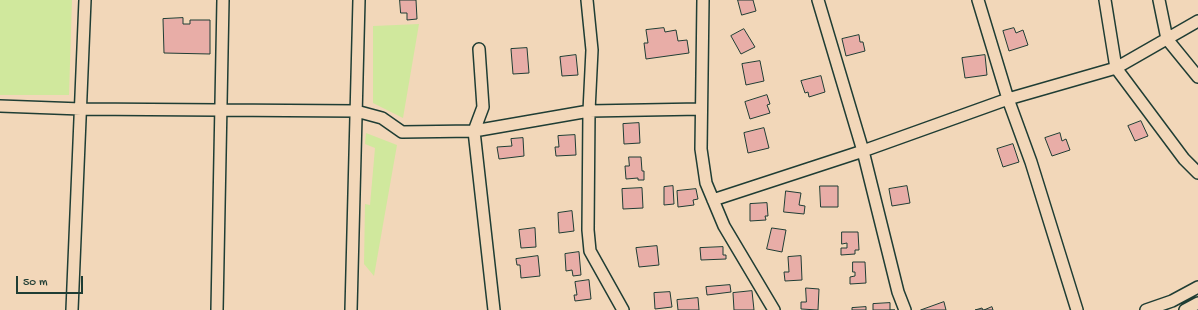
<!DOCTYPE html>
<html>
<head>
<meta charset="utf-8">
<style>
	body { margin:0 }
	#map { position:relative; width:1198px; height:310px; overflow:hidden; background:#f2d7b9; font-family:"Gochi Hand",sans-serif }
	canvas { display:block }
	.scale { position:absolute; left:16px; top:276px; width:67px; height:18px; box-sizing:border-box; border:2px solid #1f3d34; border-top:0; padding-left:5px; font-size:12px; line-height:14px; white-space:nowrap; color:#1f3d34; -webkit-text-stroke:3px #f2d7b9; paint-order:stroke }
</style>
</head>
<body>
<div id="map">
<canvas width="1198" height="310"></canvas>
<div class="scale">50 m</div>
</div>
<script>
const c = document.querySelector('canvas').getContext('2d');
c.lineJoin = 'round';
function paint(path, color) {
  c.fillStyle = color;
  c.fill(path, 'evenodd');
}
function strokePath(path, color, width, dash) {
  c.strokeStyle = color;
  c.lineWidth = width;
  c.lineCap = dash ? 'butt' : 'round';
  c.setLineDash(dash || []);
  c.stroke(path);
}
paint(new Path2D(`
	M0,0H72L69,95H0Z
	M419,24L403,118L373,103V26Z
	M366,133L397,145L374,276L364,264L365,204L370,205L375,148L365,144Z`), '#d0e89d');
const building = new Path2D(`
	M400,0H416L417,19L407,20V13H401Z
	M738,0H753L756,11L742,15Z
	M183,18V24H190V20H210V54L164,53L163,19Z
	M664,28L665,32L676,30L678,41L687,40L689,53L646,59L644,43H648L646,30Z
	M1014,28L1016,33L1023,30L1028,45L1009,51L1003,31Z
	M744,29L755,47L741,54L731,36Z
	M859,35L860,42H863L865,51L846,56L842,39Z
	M527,48L529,73L513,74L511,49Z
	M576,55L578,75L562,76L560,57Z
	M985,55L987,75L965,78L962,58Z
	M760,61L764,81L746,85L742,64Z
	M821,76L825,92L809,97L808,92L805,93L801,81Z
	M767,95L770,104L767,105L770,113L750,119L745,102Z
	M1141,121L1148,136L1135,141L1128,126Z
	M639,123L640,143L624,144L623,124Z
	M764,128L769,148L748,153L744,133Z
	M1060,133L1062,141L1066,139L1070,150L1052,156L1045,138Z
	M575,135L576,155L556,156L555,147H559L558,136Z
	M523,138L524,156L499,159L497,147L512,146L511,139Z
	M1013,144L1019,162L1003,167L997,149Z
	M629,157H641L642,171H644V180H638V178L626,179L625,166H629Z
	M673,186L674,204L664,205V187Z
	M820,186H838V207H821Z
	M907,186L910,203L892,206L889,189Z
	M642,188L643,208L623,209L622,189Z
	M696,189L698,199L693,200L694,205L678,207L677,191Z
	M786,191L801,193L799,205L805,206L804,214L784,212Z
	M767,203L768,216H765L766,220L750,221V204Z
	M572,211L574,231L559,233L558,213Z
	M535,228L536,247L521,248L519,230Z
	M772,228L786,230L782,252L767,249Z
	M842,232H858L859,250H855V254L841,255V248H847V243L842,244Z
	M657,246L659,265L639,267L636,248Z
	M723,247V255H726V259L701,260L700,248Z
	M579,252L581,275L573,276L572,270L566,271L565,254Z
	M538,256L540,276L521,278L520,265H517L516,259Z
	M801,256L802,280L785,281L784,272H789L788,257Z
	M853,262H865L866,283L850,284V277L855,276V272H853Z
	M589,280L591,299L575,301L574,295H577L575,282Z
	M730,285L731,292L707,295L706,287Z
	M806,288L819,289L818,310L801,309V302H806Z
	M752,291L754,310H734L733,293Z
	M670,292L672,307L655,309L654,293Z
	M698,298L699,310H678L677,300Z
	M944,302L946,310H921Z
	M890,303V310H895H873V304Z
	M866,307V310H852V308Z
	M992,307L993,310H975L982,308L983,310Z`);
paint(building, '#e8ada7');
strokePath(building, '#1f3d34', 1);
const minor = new Path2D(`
	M587,0L592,50L589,111L588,230L590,251L623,310
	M703,0L701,149L706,183L724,226L774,310
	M818,0L863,151L898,292L905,310
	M978,0L1008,99L1031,162L1077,310
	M1105,0L1116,68L1184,159L1198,173
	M1159,0L1167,39L1198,77
	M479,49L483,107L474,131L494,310
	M0,106L81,109L356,111L382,118L402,132L474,131L589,111L701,109
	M713,200L863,151L1008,99L1116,68L1198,21
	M72,310L85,0
	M217,310L223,0
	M351,310L359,0
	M1146,310L1172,301L1198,287
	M1185,310L1198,303`);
strokePath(minor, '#1f3d34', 14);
strokePath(minor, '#f2d7b9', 11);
</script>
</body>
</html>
